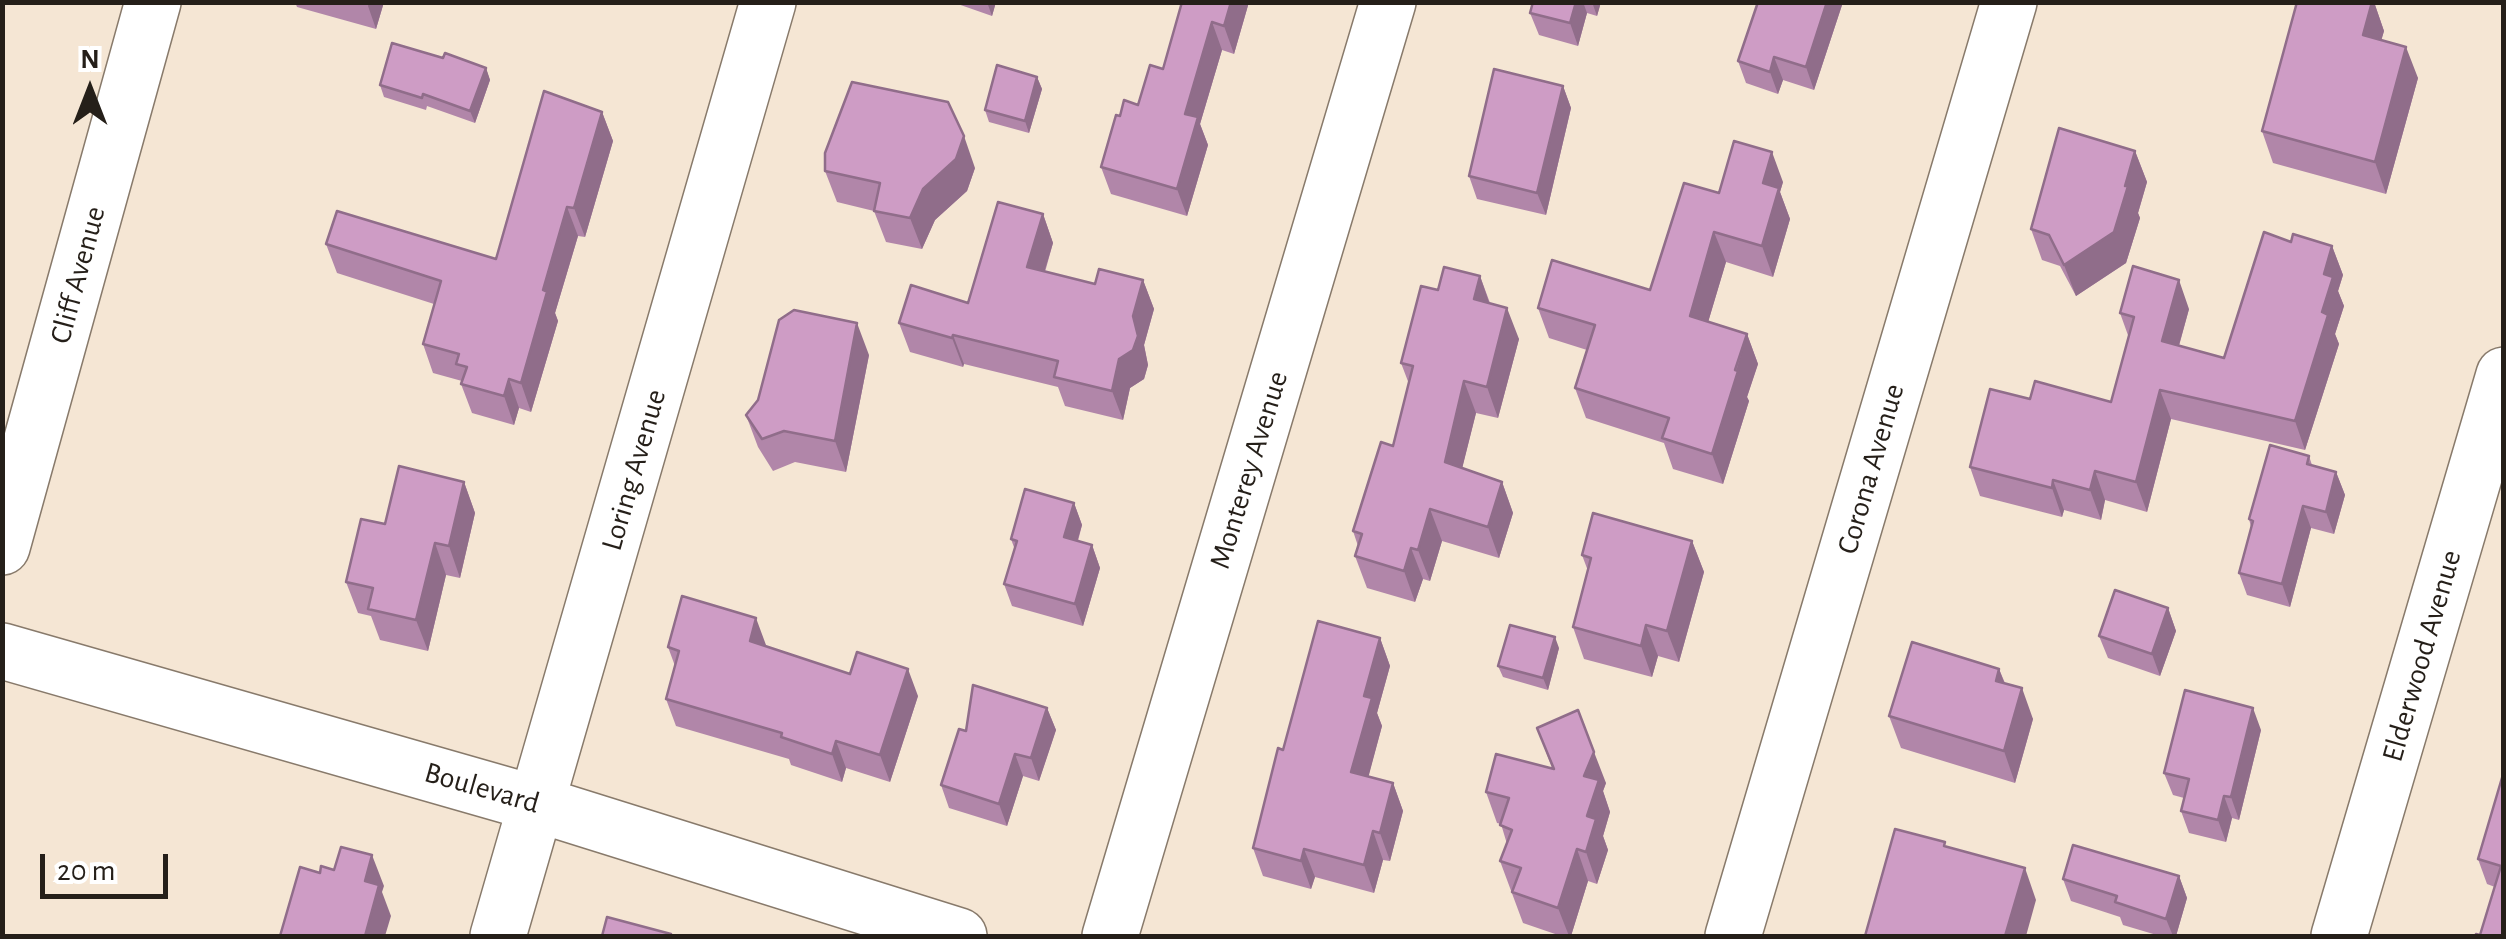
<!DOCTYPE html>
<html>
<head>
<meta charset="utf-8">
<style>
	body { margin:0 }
	#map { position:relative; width:2506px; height:939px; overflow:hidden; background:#f5e6d4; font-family:"Alegreya Sans",sans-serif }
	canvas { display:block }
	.frame { position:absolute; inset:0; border:5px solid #251f19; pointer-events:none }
	.north { position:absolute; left:40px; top:40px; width:100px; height:100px; -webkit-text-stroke:8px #fff; paint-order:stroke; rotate:0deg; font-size:28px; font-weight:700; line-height:40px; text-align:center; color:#251f19 }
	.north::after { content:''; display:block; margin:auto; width:35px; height:45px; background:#251f19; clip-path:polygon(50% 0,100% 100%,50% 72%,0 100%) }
	.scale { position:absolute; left:40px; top:854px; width:128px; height:45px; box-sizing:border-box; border:5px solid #251f19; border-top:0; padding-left:12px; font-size:30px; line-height:35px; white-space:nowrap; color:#251f19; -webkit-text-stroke:8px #fff; paint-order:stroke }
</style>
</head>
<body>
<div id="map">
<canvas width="2506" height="939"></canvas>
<div class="frame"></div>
<div class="north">N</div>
<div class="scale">20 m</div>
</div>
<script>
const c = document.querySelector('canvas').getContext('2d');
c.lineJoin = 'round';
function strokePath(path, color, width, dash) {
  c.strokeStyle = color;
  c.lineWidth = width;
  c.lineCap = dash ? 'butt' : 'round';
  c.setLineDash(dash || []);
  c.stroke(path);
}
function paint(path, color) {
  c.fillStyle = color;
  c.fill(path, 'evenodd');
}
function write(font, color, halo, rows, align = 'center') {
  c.font = font + ' "Alegreya Sans",sans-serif';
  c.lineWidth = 9;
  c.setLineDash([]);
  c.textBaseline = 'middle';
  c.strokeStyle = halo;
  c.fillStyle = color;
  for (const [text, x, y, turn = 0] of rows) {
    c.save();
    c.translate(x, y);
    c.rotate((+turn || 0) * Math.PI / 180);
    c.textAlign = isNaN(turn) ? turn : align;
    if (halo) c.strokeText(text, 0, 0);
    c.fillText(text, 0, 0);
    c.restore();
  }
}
const minor = new Path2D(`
	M2,547L153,2
	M2,651L537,804L959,936
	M498,936L768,2
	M1110,936L1388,2
	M1733,936L2009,2
	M2339,936L2504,375`);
strokePath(minor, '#887a6b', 58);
strokePath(minor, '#fff', 55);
paint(new Path2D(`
	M295,2H384L376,29L297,7Z
	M952,2H996L992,16Z
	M1179,2H1249L1234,54L1222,50L1200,124L1208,145L1187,216L1111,194L1101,167L1120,116L1138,105L1163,69L1181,7Z
	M1533,2H1601L1597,16L1587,13L1578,46L1539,35L1530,13Z
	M1843,2L1814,90L1783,80L1778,94L1746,83L1738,61Z
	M2297,2H2374L2384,31L2381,40L2418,78L2386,194L2273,163L2262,131Z
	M443,58L486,68L490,80L475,123L427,106L426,110L384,97L380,85Z
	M1037,77L1042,89L1029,133L989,122L985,110Z
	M1563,86L1571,108L1546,215L1477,199L1469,176Z
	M602,112L613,141L585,237L578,236L555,313L558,321L531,412L519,408L514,425L472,413L461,384L462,381L433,373L423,344L434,304L337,273L326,244L496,259Z
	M2135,151L2147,182L2138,213L2140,218L2126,263L2076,296L2060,266L2042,260L2031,229Z
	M975,168L967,191L935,220L922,249L886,242L874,211L837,202L825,171Z
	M1783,182L1780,192L1790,219L1773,277L1726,262L1708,322L1747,334L1758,364L1747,397L1749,401L1723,484L1673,469L1664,443L1586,418L1575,388L1587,350L1549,338L1538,308L1650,290L1719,193Z
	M1043,214L1053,243L1045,272L1095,284L1143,280L1154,309L1144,345L1148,365L1144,379L1130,388L1123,420L1065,406L1058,387L964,364L963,367L910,352L899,323L968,303Z
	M2291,242L2332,246L2343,275L2338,291L2344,306L2335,334L2339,344L2305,450L2171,419L2147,512L2105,500L2101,520L2064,510L2062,517L1980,496L1970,467L2030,399L2111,402L2129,338L2120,313L2189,309L2179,346L2224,358Z
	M1480,276L1490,303L1519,339L1498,418L1476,413L1462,468L1502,482L1513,513L1499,558L1442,541L1430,581L1423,579L1415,602L1367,588L1355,556L1358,546L1353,531L1393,446L1409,384L1401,363L1438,290Z
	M869,355L846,472L795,462L773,471L758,447L746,415Z
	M2309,456L2312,465L2336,472L2345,495L2334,534L2311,528L2290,607L2247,595L2239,573L2251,527L2249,519Z
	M464,482L475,513L460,578L446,575L428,651L380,640L371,616L358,613L346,582L385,524Z
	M1074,503L1082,525L1078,541L1092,545L1100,568L1083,626L1012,606L1004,584L1015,550L1011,539Z
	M1692,541L1704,572L1679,662L1658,656L1652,677L1584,659L1573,627L1588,571L1582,555Z
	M2168,608L2176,631L2160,676L2108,658L2099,636Z
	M1380,638L1390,666L1377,713L1382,726L1368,777L1393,783L1403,811L1390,861L1383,860L1374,893L1315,877L1311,889L1263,876L1253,848L1283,750Z
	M766,645V646L918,696L890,782L846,768L842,782L791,765L789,759L676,726L666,699L675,666L668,647Z
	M1559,648L1548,690L1503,677L1498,666Z
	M1999,669L2005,683L2033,719L2015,783L1901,748L1889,716Z
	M1047,708L1056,730L1039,781L1023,776L1007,826L949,808L941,785L966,731Z
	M1537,728L1606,783L1603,791L1610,812L1603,836L1608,850L1597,884L1588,881L1571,936H1561L1523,923L1500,861L1507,844L1501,824L1497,823L1486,792L1552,768Z
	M2261,730L2239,820L2232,818L2226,842L2189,833L2181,811L2184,798L2173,795L2164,773Z
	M2504,771V936L2480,935L2495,887L2487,884L2478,859Z
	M2179,876L2187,898L2176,936H2160L2123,925L2120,917L2071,901L2063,879Z`), '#b186a9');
paint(new Path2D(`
	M369,2H384L376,29L368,6Z
	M987,2H996L992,16Z
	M1231,2H1249L1234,54L1224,26Z
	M1576,2H1583L1587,13L1578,46L1570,23Z
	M1592,2H1601L1597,16Z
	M1827,2H1843L1814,90L1806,67Z
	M2372,2H2374L2384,31L2374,66L2363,35Z
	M1212,22L1222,50L1200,124L1208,145L1187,216L1177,189L1185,114Z
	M2406,47L2418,78L2386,194L2375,162Z
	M1774,57L1783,80L1778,94L1770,72Z
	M486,68L490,80L475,123L470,111Z
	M1037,77L1042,89L1029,133L1025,121Z
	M1563,86L1571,108L1546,215L1537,193Z
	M602,112L613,141L585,237L574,208Z
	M964,136L975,168L967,191L935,220L922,249L910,218L923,189Z
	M2135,151L2147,182L2138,213L2140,218L2126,263L2076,296L2064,265L2125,186Z
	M1772,152L1783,182L1780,192L1790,219L1773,277L1762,246L1763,183Z
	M567,207L578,236L555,313L558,321L531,412L521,383L543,290Z
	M1043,214L1053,243L1037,296L1027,267Z
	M1714,232L1726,262L1701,346L1690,316Z
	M2332,246L2343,275L2338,291L2344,306L2335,334L2339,344L2305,450L2295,421L2322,312L2324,274Z
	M1480,276L1491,308L1474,299Z
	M1143,280L1154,309L1144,345L1148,365L1144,379L1130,388L1123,420L1112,391L1119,359Z
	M2179,280L2189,309L2172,370L2162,341Z
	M1507,308L1519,339L1498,418L1487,387Z
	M857,323L869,355L846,472L835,441Z
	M1747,334L1758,364L1747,397L1749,401L1723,484L1712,454Z
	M953,335L964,364L963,367L952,338Z
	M509,379L519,408L514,425L504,396Z
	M1464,381L1476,413L1456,493L1445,462Z
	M2160,390L2171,419L2147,512L2136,482Z
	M2095,471L2105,500L2101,520L2090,490Z
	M2336,472L2345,495L2334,534L2326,512Z
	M2053,480L2064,510L2062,517L2052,488Z
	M464,482L475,513L460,578L449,546Z
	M1502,482L1513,513L1499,558L1488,527Z
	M1074,503L1082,525L1072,559L1064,537Z
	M2303,506L2311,528L2290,607L2282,584Z
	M1430,509L1442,541L1430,581L1418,550Z
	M1692,541L1704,572L1679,662L1667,631Z
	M435,543L446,575L428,651L416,620Z
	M1092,545L1100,568L1083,626L1075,604Z
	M1411,548L1423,579L1415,602L1404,571Z
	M2168,608L2176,631L2160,676L2152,654Z
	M756,618L766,645L760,668L750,641Z
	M1646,625L1658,656L1652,677L1641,646Z
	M1555,637L1559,648L1548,690L1543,678Z
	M1380,638L1390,666L1377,713L1382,726L1362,801L1351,772L1364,696Z
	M908,669L918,696L890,782L880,755Z
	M1999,669L2011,700L1996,681Z
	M2022,688L2033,719L2015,783L2004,751Z
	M1047,708L1056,730L1039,781L1031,758Z
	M2253,708L2261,730L2239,820L2231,797Z
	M836,741L846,768L842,782L832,754Z
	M1594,752L1606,783L1603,791L1610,812L1603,836L1608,850L1597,884L1586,852L1587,816L1584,776Z
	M1015,754L1023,776L1007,826L999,804Z
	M1393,783L1403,811L1390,861L1380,833Z
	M2224,796L2232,818L2226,842L2218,820Z
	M1373,831L1383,860L1374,893L1364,865Z
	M1304,849L1315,877L1311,889L1301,861Z
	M1577,849L1588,881L1571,936H1569L1558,908Z
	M372,855L384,886L382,892L391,916L385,936H365V881Z
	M2025,868L2036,900L2026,936H2005Z
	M2179,876L2187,898L2176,936H2173L2166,919Z`), '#906d8a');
const building = new Path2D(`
	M1182,2H1231L1224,26L1212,22L1185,114L1198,117L1177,189L1101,167L1116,115L1120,116L1124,100L1138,105L1150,65L1163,69Z
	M1533,2H1576L1570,23L1530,13Z
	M1758,2H1827L1806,67L1774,57L1770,72L1738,61Z
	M2297,2H2372L2363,35L2406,47L2375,162L2262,131Z
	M392,43L443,58L445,53L486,68L470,111L423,94L422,98L380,85Z
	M997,65L1037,77L1025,121L985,110Z
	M1494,69L1563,86L1537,193L1469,176Z
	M852,82L948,102L964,136L956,159L923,189L910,218L874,211L880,183L825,171V153Z
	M544,91L602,112L574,208L567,207L543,290L547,292L521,383L509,379L504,396L461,384L467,367L456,364L459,354L423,344L441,281L326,244L337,211L496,259Z
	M2059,128L2135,151L2125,186H2128L2114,232L2064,265L2049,235L2031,229Z
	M1734,141L1772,152L1763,183L1779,188L1762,246L1714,232L1690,316L1747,334L1735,370L1738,371L1712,454L1662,438L1669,418L1575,388L1595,325L1538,308L1552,260L1650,290L1684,183L1719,193Z
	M998,202L1043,214L1027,267L1095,284L1099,269L1143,280L1133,316L1138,336L1133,350L1119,359L1112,391L1054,377L1058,361L953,335L952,338L899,323L911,285L968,303Z
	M2264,232L2291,242L2293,234L2332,246L2324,274L2333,277L2322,312L2328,315L2295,421L2160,390L2136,482L2095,471L2090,490L2053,480L2052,488L1970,467L1990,389L2030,399L2035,381L2111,402L2134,317L2120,313L2133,266L2179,280L2162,341L2224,358Z
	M1444,267L1480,276L1474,299L1507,308L1487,387L1464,381L1445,462L1502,482L1488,527L1430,509L1418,550L1411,548L1404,571L1355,556L1362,534L1353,531L1381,442L1393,446L1413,366L1401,363L1421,286L1438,290Z
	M794,310L857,323L835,441L784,431L762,439L746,415L758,400L779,320Z
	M2270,445L2309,456L2307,464L2336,472L2326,512L2303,506L2282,584L2239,573L2253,521L2249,519Z
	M399,466L464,482L449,546L435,543L416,620L368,609L373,588L346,582L361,519L385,524Z
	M1025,489L1074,503L1064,537L1092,545L1075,604L1004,584L1017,541L1011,539Z
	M1593,513L1692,541L1667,631L1646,625L1641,646L1573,627L1591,558L1582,555Z
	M2115,590L2168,608L2152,654L2099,636Z
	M682,596L756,618L750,641L850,674L857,652L908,669L880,755L836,741L832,754L781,737L782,733L666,699L679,651L668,647Z
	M1318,621L1380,638L1364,696L1372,698L1351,772L1393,783L1380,833L1373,831L1364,865L1304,849L1301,861L1253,848L1278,748L1283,750Z
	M1510,625L1555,637L1543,678L1498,666Z
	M1912,642L1999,669L1996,681L2022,688L2004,751L1889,716Z
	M973,685L1047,708L1031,758L1015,754L999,804L941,785L959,729L966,731Z
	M2185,690L2253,708L2231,797L2224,796L2218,820L2181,811L2189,779L2164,773Z
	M1578,710L1594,752L1584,776L1599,780L1587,816L1596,819L1586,852L1577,849L1558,908L1512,892L1521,868L1500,861L1512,830L1500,825L1509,798L1486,792L1496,754L1554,769L1537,728Z
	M2504,771V936H2475L2476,934L2480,935L2501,866L2478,859Z
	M1895,829L1945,842L1944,846L2025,868L2005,936H1865Z
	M2073,845L2179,876L2166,919L2115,902L2117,896L2063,879Z
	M341,847L372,855L365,881L379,885L365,936H280L300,867L320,873L321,866L334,870Z
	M607,917L671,934L670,936H602Z`);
paint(building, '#ce9cc5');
strokePath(building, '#906d8a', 2.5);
write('30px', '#251f19', '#fff', [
	["Cliff Avenue",78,275,-75],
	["Corona Avenue",1871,469,-74],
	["Loring Avenue",634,470,-74],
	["Monterey Avenue",1249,470,-73],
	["Elderwood Avenue",2422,656,-74],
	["Boulevard",482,788,16]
]);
</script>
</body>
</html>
